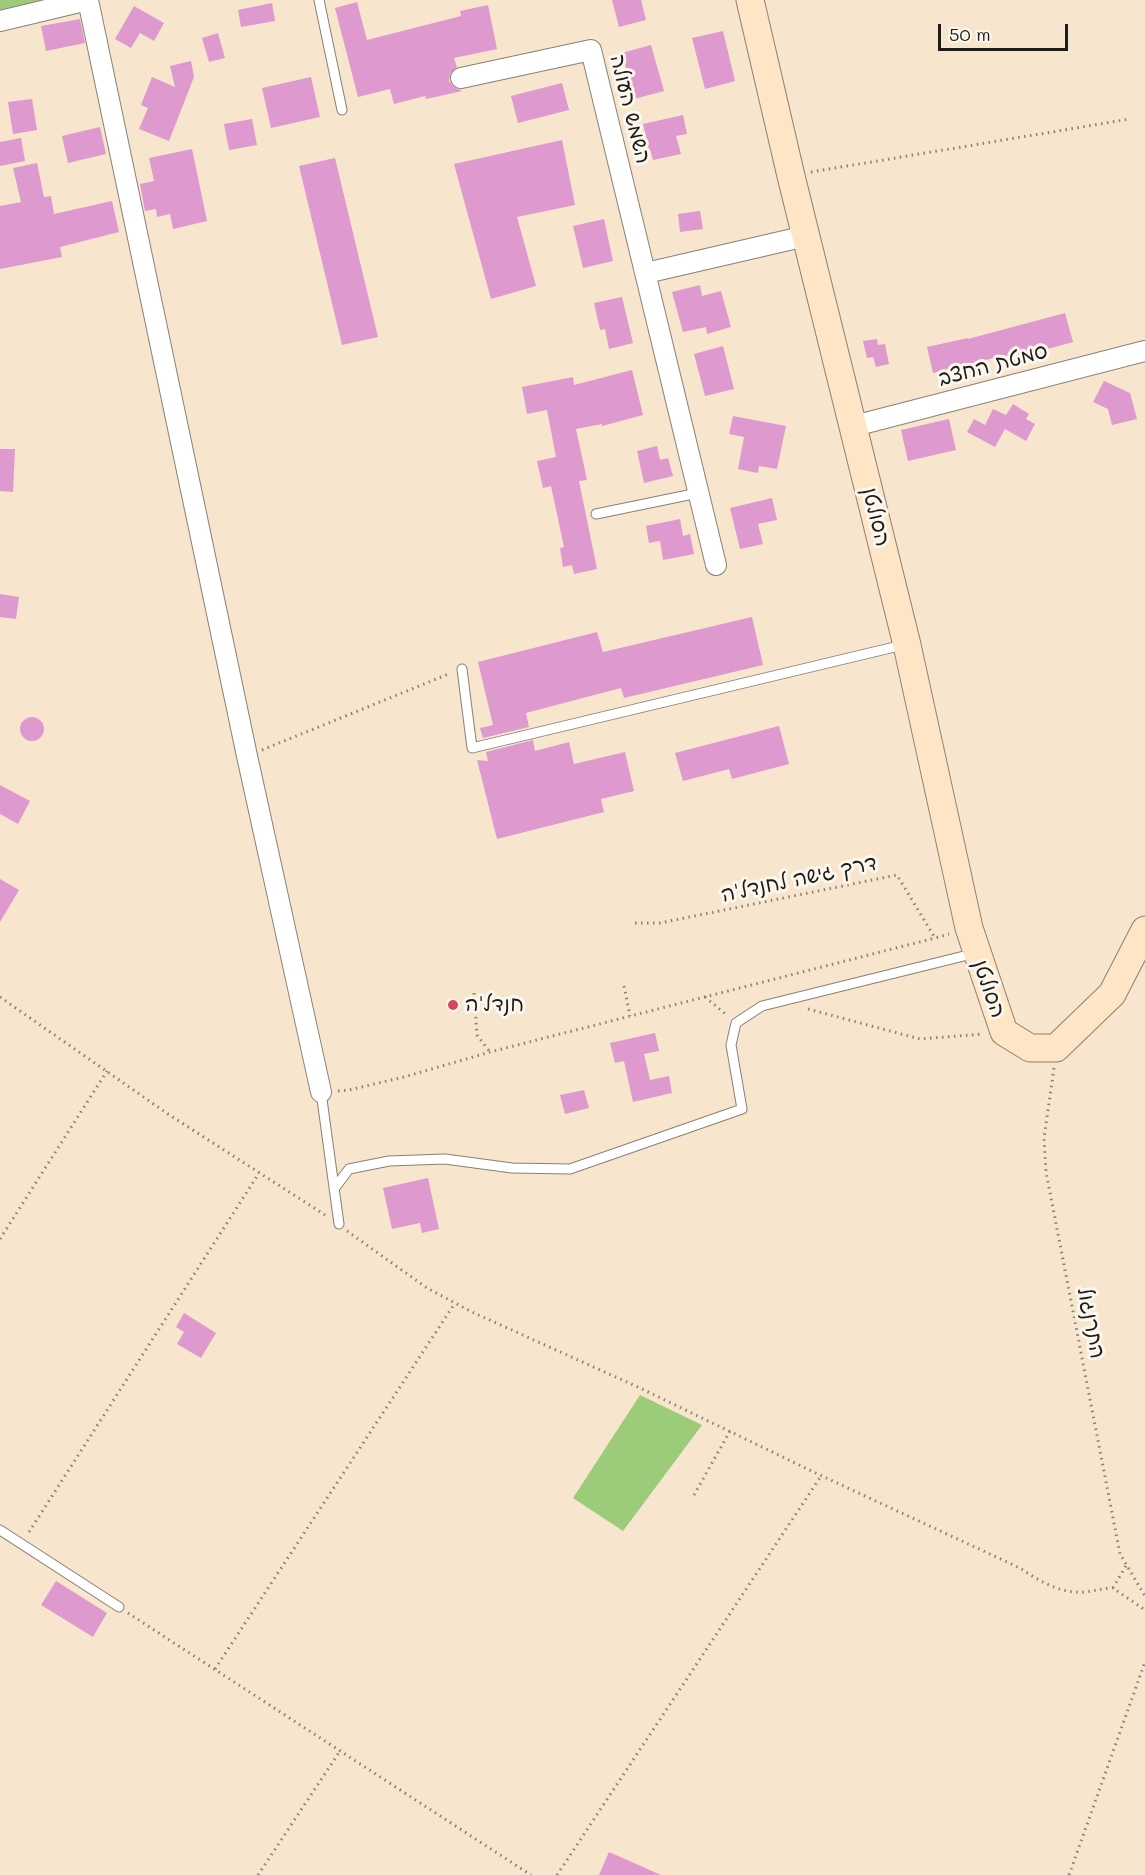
<!DOCTYPE html>
<html>
<head>
<meta charset="utf-8">
<style>
	body { margin:0 }
	#map { position:relative; width:1145px; height:1875px; overflow:hidden; background:#f7e5ce; font-family:Mali,sans-serif }
	canvas { display:block }
	.scale { position:absolute; left:938px; top:24px; width:130px; height:27px; box-sizing:border-box; border:3px solid #1c1c1c; border-top:0; padding-left:8px; font-size:18px; line-height:21px; white-space:nowrap; color:#1c1c1c; -webkit-text-stroke:4px #fbf7ec; paint-order:stroke }
</style>
</head>
<body>
<div id="map">
<canvas width="1145" height="1875"></canvas>
<div class="scale">50 m</div>
</div>
<script>
const c = document.querySelector('canvas').getContext('2d');
c.lineJoin = 'round';
function paint(path, color) {
  c.fillStyle = color;
  c.fill(path, 'evenodd');
}
function strokePath(path, color, width, dash) {
  c.strokeStyle = color;
  c.lineWidth = width;
  c.lineCap = dash ? 'butt' : 'round';
  c.setLineDash(dash || []);
  c.stroke(path);
}
function write(font, color, halo, rows, align = 'center') {
  c.font = font + ' Mali,"Playpen Sans Hebrew",sans-serif';
  c.lineWidth = 6;
  c.setLineDash([]);
  c.textBaseline = 'middle';
  c.strokeStyle = halo;
  c.fillStyle = color;
  for (const [text, x, y, turn = 0] of rows) {
    c.save();
    c.translate(x, y);
    c.rotate((+turn || 0) * Math.PI / 180);
    c.textAlign = isNaN(turn) ? turn : align;
    if (halo) c.strokeText(text, 0, 0);
    c.fillText(text, 0, 0);
    c.restore();
  }
}
paint(new Path2D(`
	M0,0H57L0,12Z
	M640,1395L702,1425L623,1531L573,1498Z`), '#9ccc7a');
paint(new Path2D(`
	M612,0H641L646,20L619,27Z
	M357,2L367,40L461,16L460,11L488,5L497,49L454,58L457,67L450,74L449,81L453,86L462,91L426,99L425,96L394,104L390,89L358,97L335,8Z
	M272,3L275,21L241,27L238,10Z
	M134,6L164,23L154,41L140,33L131,48L115,39Z
	M80,19L85,43L46,51L41,26Z
	M723,31L735,81L705,89L692,38Z
	M218,33L225,58L209,62L202,38Z
	M651,45L664,91L634,99L622,53Z
	M191,61L194,77L169,141L139,129L148,108L141,105L152,77L175,87L170,66Z
	M311,77L320,117L271,128L262,88Z
	M562,83L569,110L518,123L511,96Z
	M32,99L37,130L13,134L8,102Z
	M683,115L687,134L676,136L681,154L653,160L650,149L649,150L643,124Z
	M252,119L257,145L229,150L224,124Z
	M100,127L106,154L68,163L62,136Z
	M21,138L25,161L0,166V142Z
	M562,140L575,205L517,217L536,286L491,299L454,164Z
	M192,149L207,221L173,229L170,214L157,217L156,209L145,211L140,184L154,181L149,158Z
	M335,158L378,337L342,345L299,166Z
	M37,163L44,197L51,196L54,214L112,201L119,232L60,247L62,257L0,269V206L21,202L13,168Z
	M700,211L703,229L680,232L678,214Z
	M604,219L613,261L583,268L573,226Z
	M700,285L702,296L721,291L731,327L707,334L706,327L683,332L672,292Z
	M622,297L633,343L609,349L605,329L600,330L594,303Z
	M1065,313L1073,342L996,363L994,358L933,373L927,347L968,338V339Z
	M877,339L878,345L885,344L889,364L876,367L873,357L867,358L863,341Z
	M723,346L734,389L705,396L694,354Z
	M632,370L643,415L602,426V424L576,429L587,480L579,481L597,569L574,574L572,565L563,567L560,548L564,547L551,486L543,488L537,461L556,457L547,410L527,414L522,387L573,377L574,385Z
	M1104,381L1130,393L1137,419L1112,425L1108,409L1093,402Z
	M1013,404L1029,414L1026,419L1035,424L1026,441L1005,429L995,447L967,432L974,419L985,425L993,409L1006,415Z
	M733,416L786,426L777,469L759,466L758,473L738,469L744,437L729,434Z
	M949,419L956,450L908,461L901,430Z
	M657,446L660,460L668,458L673,476L644,483L637,451Z
	M0,449H15L13,492L0,491Z
	M772,498L777,520L758,524L763,544L740,549L730,508Z
	M680,519L683,536L690,534L694,554L663,560L660,541L649,543L646,526Z
	M0,594L19,597L16,619L0,617Z
	M752,617L763,665L624,698L621,688L526,713L529,727L483,738L480,728L493,725L478,662L597,632L603,652Z
	M20 729a12 12 0 1 1 24 0a12 12 0 1 1-24 0Z
	M779,726L789,764L732,779L729,769L683,781L675,753Z
	M533,740L535,751L569,742L574,764L625,752L634,791L601,799L604,812L497,839L477,760L488,761L486,752Z
	M0,785L30,801L18,824L0,814Z
	M0,879L19,890L0,922Z
	M655,1033L659,1051L644,1054L650,1080L669,1076L672,1093L633,1102L624,1061L615,1063L610,1043Z
	M584,1090L589,1108L565,1114L560,1095Z
	M428,1178L439,1229L422,1233L420,1223L392,1229L383,1188Z
	M184,1313L216,1333L201,1358L177,1344L184,1332L176,1327Z
	M56,1581L107,1613L93,1637L41,1605Z
	M609,1852L661,1875H599Z`), '#de99ce');
const lane = new Path2D(`
	M319,0L342,110
	M596,514L698,493
	M462,669L472,748L903,645
	M321,1092L339,1224
	M334,1189L349,1169L389,1161L445,1159L512,1168L570,1169L742,1109L731,1045L736,1023L762,1006L976,953
	M0,1530L119,1607`);
const street = new Path2D(`
	M0,21L88,0L247,756L321,1092
	M461,78L591,50L716,565
	M646,273L806,236
	M854,426L1145,351`);
const secondary = new Path2D(`
	M750,0L791,176L907,645L969,928L1004,1032L1030,1048H1056L1112,994L1145,930`);
strokePath(lane, '#8a8075', 11);
strokePath(street, '#8a8075', 22);
strokePath(secondary, '#8a8075', 29);
strokePath(new Path2D(`
	M811,172L1130,119
	M262,750L451,673
	M635,923H660L897,875L935,938L949,934
	M624,986L630,1016
	M474,993L477,1035L490,1052
	M0,997L168,1114L325,1215
	M705,997L728,1016
	M808,1009L920,1039L983,1034
	M1054,1068L1044,1138L1046,1172L1120,1554L1145,1596
	M338,1091L349,1090L404,1077L490,1052L935,938
	M347,1231L427,1288L472,1312L640,1388L822,1476L1020,1568C1039,1581 1061,1594 1085,1592C1095,1591 1104,1588 1113,1588L1145,1610
	M0,1239L107,1071
	M694,1495L730,1431
	M29,1532L259,1173
	M1113,1588L1127,1564
	M128,1613L531,1875
	M215,1669L455,1303
	M258,1875L340,1751
	M557,1875L821,1476
	M1069,1875L1145,1662`), '#8a8075', 3, [1.5, 4.5]);
strokePath(lane, '#fff', 9);
strokePath(street, '#fff', 20);
strokePath(secondary, '#fee5c5', 27);
for (const [x, y, r, color] of [
	[453,1005,6,"#d1495b"]
]) {
  const dot = new Path2D();
  dot.arc(x, y, r, 0, 2 * Math.PI);
  c.fillStyle = color;
  c.fill(dot);
  strokePath(dot, '#fbf7ec', 2);
}
write('21px', '#1c1c1c', '#fbf7ec', [
	["השמש העולה",630,109,76],
	["סמטת החצב",993,365,-15],
	["הסולטן",876,517,76],
	["דרך גישה לחנדל'ה",799,879,-12],
	["הסולטן",989,989,71],
	["התרנגול",1091,1323,79]
]);
write('21px', '#1c1c1c', '#fbf7ec', [
	["חנדל'ה",465,1005]
], 'left');
</script>
</body>
</html>
